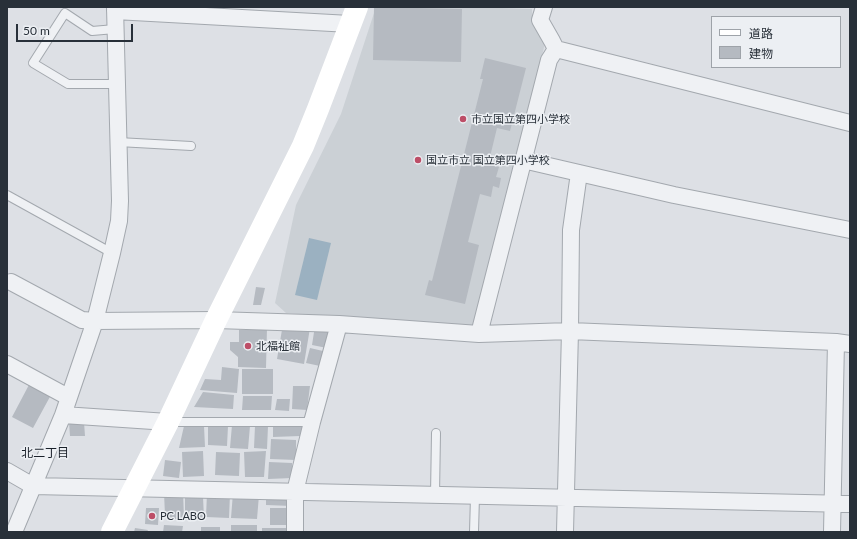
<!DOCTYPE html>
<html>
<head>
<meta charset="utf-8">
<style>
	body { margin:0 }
	#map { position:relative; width:857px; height:539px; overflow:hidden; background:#dde0e5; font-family:Lato,"Noto Sans JP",sans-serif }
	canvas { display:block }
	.frame { position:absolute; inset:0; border:8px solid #283039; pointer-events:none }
	.legend { position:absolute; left:711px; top:16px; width:130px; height:52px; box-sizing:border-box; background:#eceff3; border:1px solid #9ea3a9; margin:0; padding:5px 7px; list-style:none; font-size:12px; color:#283039 }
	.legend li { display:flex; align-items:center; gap:8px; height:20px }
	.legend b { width:20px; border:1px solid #9ea3a9 }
	.scale { position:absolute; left:16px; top:24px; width:117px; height:18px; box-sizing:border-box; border:2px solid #283039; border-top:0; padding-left:5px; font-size:12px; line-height:14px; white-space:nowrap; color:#283039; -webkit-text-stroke:3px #eceff3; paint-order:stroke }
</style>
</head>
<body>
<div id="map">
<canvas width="857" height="539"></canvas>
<div class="frame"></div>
<ul class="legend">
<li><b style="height:5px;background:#fff"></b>道路</li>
<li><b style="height:11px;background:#b5bac1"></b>建物</li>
</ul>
<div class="scale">50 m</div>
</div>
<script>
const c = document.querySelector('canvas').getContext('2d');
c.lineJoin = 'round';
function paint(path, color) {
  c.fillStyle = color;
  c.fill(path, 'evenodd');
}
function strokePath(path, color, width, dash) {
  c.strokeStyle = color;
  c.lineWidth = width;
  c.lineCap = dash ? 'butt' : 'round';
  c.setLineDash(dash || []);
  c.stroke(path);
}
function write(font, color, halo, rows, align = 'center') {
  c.font = font + ' Lato,"Noto Sans JP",sans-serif';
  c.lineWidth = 3;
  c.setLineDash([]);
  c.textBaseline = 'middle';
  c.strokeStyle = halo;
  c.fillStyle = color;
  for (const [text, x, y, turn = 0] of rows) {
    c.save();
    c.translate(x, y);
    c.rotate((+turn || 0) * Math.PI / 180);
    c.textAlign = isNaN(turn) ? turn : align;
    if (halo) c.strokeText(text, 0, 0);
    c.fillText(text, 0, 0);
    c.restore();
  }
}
paint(new Path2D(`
	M376,7H472L532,9V19L545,43L477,329L286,313L275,303L296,205L341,114Z`), '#cbd0d5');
paint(new Path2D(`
	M309,238L331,243L317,300L295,295Z`), '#9bb1c1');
paint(new Path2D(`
	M374,7L462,9L461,62L373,60Z
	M485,58L526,68L510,131L497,128L488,165L499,167L496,177L501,178L499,188L493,186L491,197L480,194L468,242L479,245L465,304L425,295L429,280L432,281L483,79H480Z
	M256,287L265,288L261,305H253Z
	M251,324L267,328L266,368L238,367V357L230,350V342H239V330H246Z
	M283,324L310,328L304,364L277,359Z
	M315,326L331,328L327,348L312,345Z
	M310,348L323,351L320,366L306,363Z
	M222,367L239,369L237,393L200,390L205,379L221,380Z
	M242,369H273V394H242Z
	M31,381L52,393L33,428L12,417Z
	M293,386H310L307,410L292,409Z
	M203,392L234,395L233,409L194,407Z
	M243,396H272L271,410H242Z
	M277,399H290L289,411L275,410Z
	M69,422H84L85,436H70Z
	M303,424L300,436L273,437V425Z
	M208,425L228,426L227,446L208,445Z
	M232,425L250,426L248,449L230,448Z
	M184,426H204L205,447L179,448Z
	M255,426H268L267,449L254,448Z
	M271,439L296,440V460L270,459Z
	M203,451L204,476L183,477L182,452Z
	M266,451L264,477H245L244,452Z
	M216,452L240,453L239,476L215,475Z
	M165,460L181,462L179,478L163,476Z
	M269,462L292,463V478L268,479Z
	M183,492L184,519H167L165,515L164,493Z
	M207,493L230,494L229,518L206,517Z
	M233,493L259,495L257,519L231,518Z
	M266,493H292V506L266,505Z
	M185,497H203L204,518L185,519Z
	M146,508H159L158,525L145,524Z
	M270,508H291V525H270Z
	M164,525L183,526L182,532H163Z
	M231,525H257V532H231Z
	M201,527H220V532H201Z
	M135,528L148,530L147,532H134Z
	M262,528H291V532H262Z`), '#b5bac1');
const lane = new Path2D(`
	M115,29L92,31L65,13L33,63L68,84H116
	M118,142L191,146
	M7,195L112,253
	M170,422H312
	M435,495L436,433
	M474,532L475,496`);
const street = new Path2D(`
	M115,11L350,24
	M556,49L850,123
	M523,160L674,195L850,230
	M11,282L82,320L95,321L216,320L339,324L479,334L570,331L836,342L850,344
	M479,334L549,60L556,49L552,41L540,20L544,7
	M7,364L68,397
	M63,415L168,422
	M7,471L33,486L850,504
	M14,532L63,415L95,321L112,253L119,221L120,201L115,7
	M295,532V492L312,422L339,324
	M565,532L570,331L571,230L579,173
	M832,532L836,342`);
strokePath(lane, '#a3a8ae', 10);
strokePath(street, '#a3a8ae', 18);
strokePath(lane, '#eff1f4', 8);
strokePath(street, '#eff1f4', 16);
strokePath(new Path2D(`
	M112,532L168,422L216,320L303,146L318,109L357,7`), '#fff', 22);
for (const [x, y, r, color] of [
	[463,119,4,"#bd4e67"],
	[418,160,4,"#bd4e67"],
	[248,346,4,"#bd4e67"],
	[152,516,4,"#bd4e67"]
]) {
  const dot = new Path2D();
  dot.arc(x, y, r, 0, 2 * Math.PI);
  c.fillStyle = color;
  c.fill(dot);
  strokePath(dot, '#eceff3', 1.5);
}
write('11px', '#283039', '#eceff3', [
	["市立国立第四小学校",471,119],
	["国立市立 国立第四小学校",426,160],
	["北福祉館",256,346],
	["PC LABO",160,516]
], 'left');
write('12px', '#1a212a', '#eceff3', [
	["北二丁目",45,453]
]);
</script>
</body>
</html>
